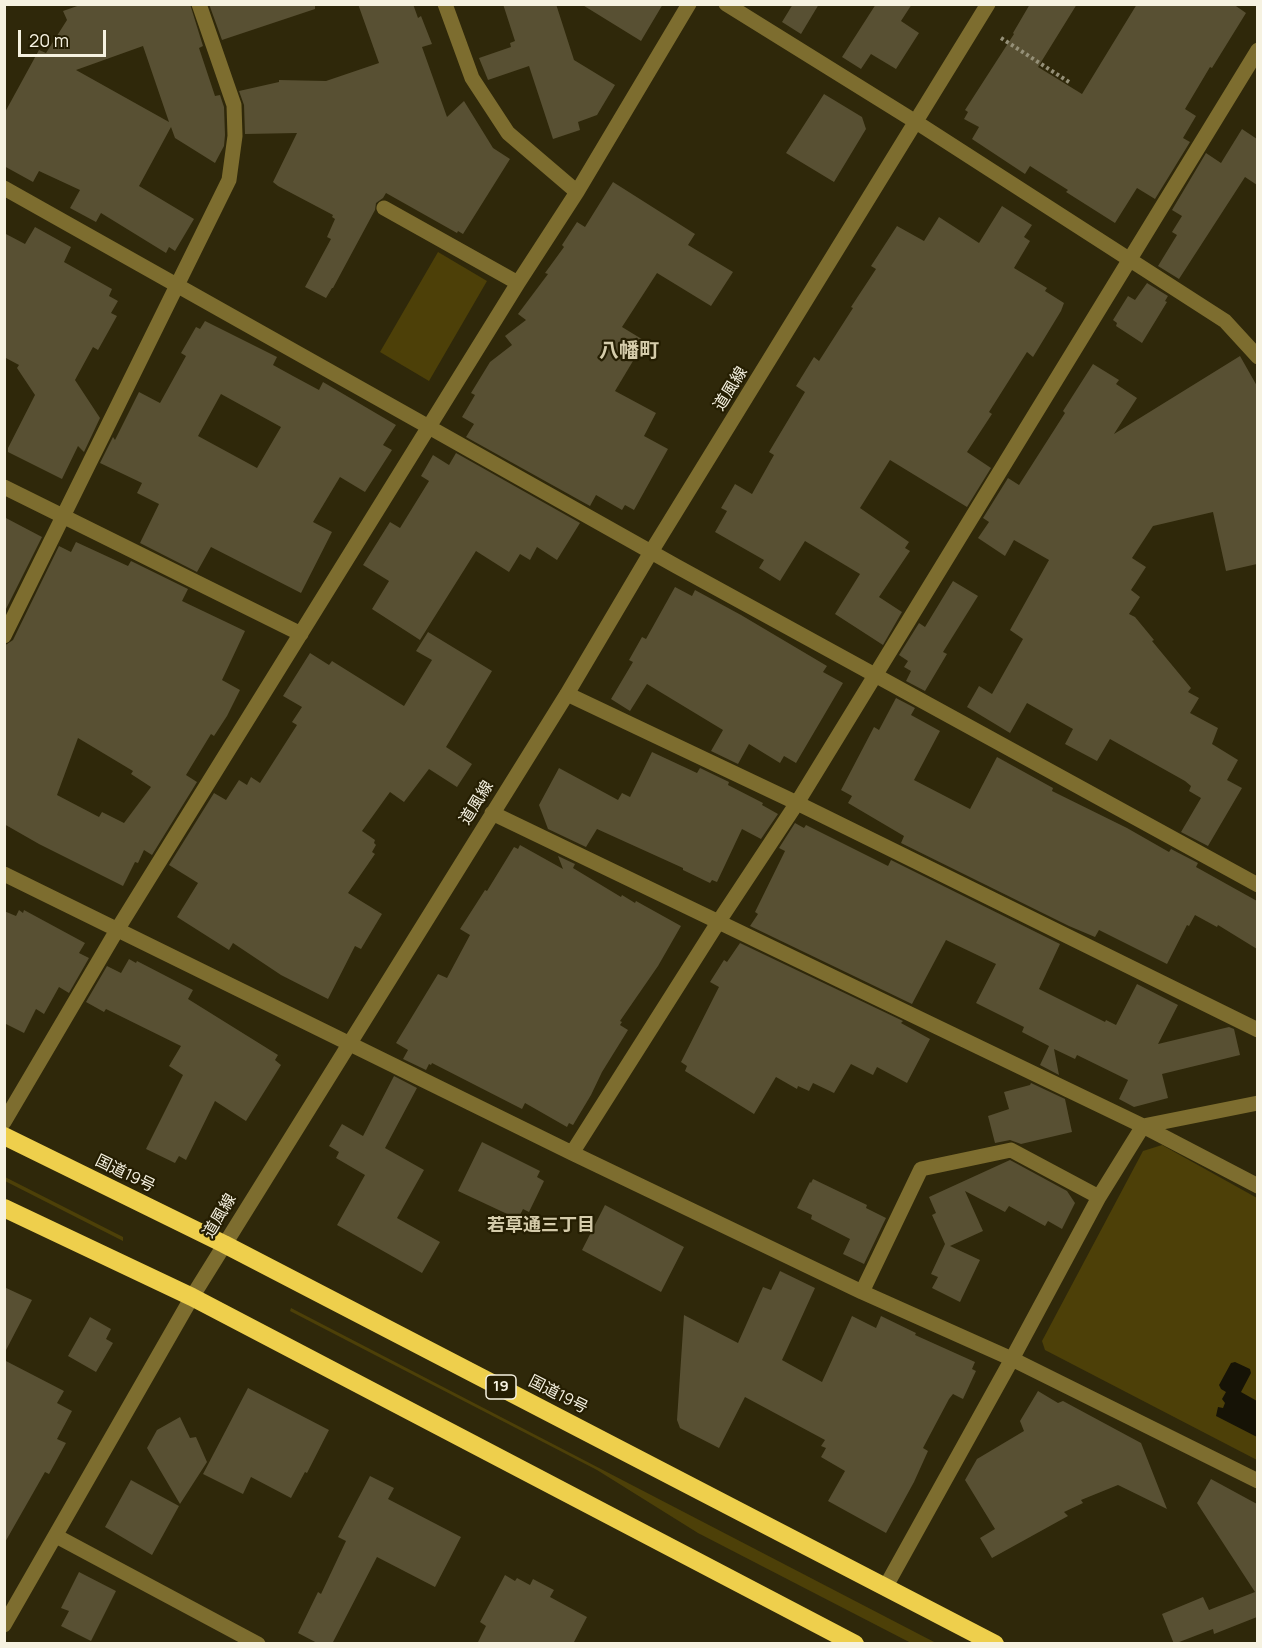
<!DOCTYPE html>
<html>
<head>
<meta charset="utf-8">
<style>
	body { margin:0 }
	#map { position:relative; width:1262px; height:1648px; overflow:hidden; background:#2f280a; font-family:Manrope,sans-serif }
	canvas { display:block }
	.frame { position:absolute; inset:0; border:6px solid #f6f2e1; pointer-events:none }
	.scale { position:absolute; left:18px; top:30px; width:88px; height:27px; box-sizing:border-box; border:3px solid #f6f2e1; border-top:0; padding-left:8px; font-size:18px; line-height:21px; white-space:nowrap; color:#f6f2e1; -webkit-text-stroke:4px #251e02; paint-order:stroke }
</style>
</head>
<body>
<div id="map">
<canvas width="1262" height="1648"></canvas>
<div class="frame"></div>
<div class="scale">20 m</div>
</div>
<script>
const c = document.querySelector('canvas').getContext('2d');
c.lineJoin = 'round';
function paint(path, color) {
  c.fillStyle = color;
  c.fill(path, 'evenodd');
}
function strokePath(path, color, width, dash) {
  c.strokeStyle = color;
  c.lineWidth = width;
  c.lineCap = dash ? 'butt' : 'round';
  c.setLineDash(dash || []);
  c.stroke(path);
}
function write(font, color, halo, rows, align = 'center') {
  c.font = font + ' Manrope,"Noto Sans JP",sans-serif';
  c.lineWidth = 4.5;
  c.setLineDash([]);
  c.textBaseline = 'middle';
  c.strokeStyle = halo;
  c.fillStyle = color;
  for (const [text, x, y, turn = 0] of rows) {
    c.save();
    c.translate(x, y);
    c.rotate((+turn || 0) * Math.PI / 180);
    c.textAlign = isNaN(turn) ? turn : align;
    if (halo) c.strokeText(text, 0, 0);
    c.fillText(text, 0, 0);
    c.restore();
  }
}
paint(new Path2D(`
	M438,252L487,281L429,381L380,352Z
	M1162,1145L1257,1198V1460L1045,1350L1042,1341L1143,1151Z
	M5,1177L123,1237V1241L5,1181Z
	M291,1308L936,1643H911L698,1533L597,1470L290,1311Z`), '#4d4008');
paint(new Path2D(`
	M1235,1362L1250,1369L1251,1373L1241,1392L1257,1401V1437L1216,1416L1218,1407L1223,1408L1225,1403L1222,1399L1226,1392L1221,1389L1219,1385L1231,1363Z`), '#161306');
paint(new Path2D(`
	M83,4H190L203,46L199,48L215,96L220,95L224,107L225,135L224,146L215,163L175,138L171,127L139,186L194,219L175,251L169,247L166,253L101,213L96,222L70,208L80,190L39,171L33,182L4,166V114L39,50L46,53L67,20L63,11ZM143,46L169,122L76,70Z
	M209,4H315V9L222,40Z
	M358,4H413L418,18L421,16L432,44L422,47L447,117L464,101L493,148L510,159L463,234L458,231L457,233L386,193L383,198L376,203L375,210L333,288H332L326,298L305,287L331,239L327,237L335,219L332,217L333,215L278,186L273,182L297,133L245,134L244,105L239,91L279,82V80L326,81L379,63Z
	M503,4H556L574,60L615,85L597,115L578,122L580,130L553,139L529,66L488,80L479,58L511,47L510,43L515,41Z
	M581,4H663L641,41Z
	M793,4H819L801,34L782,22Z
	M876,4H912L901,21L919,33L896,69L871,54L861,69L842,57Z
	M1030,4H1077L1038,67L1082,94L1137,4H1233L1246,13L1212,68L1210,67L1185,109L1196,116L1183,138L1190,142L1155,199L1137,188L1115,223L1066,192L1068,190L1030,166L1025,174L972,139L979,127L964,119L968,112L965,110L1014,34L1013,33Z
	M824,94L862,117L866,129L834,182L786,153Z
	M1242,129L1257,139V185L1245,177L1179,279L1158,266L1177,235L1172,232L1182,216L1172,210L1206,153L1221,163Z
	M613,182L695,234L688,245L733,272L711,306L657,273L622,327L645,341L615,391L656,413L644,436L668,449L634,510L625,505L622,510L596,495L590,506L466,437L474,424L462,417L475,395L471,393L490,362L512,345L505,336L526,320L518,314L548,274L545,273L564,247L562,245L577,222L585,227Z
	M1002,206L1032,225L1024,237L1030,241L1014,268L1047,288L1045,291L1064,303L1061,311L1033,357L1027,352L989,412L992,414L967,452L991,468L967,507L890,460L860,508L909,542L905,548L910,551L879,597L902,612L883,645L835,614L860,574L805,541L780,581L759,568L764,560L715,532L727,511L721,508L735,484L752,494L774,455L769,452L805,392L796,386L814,357L819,361L853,308L851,307L876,269L871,266L897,226L924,241L939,217L979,243Z
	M35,227L71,247L64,262L112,289L109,296L118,301L111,313L117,316L98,350L93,347L75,380L100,418L84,452L78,446L62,479L8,452V448L35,395L17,368L19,365L4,357V233L25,244Z
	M1147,283L1168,296L1165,301L1167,302L1142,343L1116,326L1117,323L1113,320L1128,296L1135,300Z
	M205,321L277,357L273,365L293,376L319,390L323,382L396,425L383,445L392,450L365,492L340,477L313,522L332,532L301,593L211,547L197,572L140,543L159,504L137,493L142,483L100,463L113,437L115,440L139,392L160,403L186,356L181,353L196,327L200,329ZM221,394L281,427L257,468L198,436Z
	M1240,356L1257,386V564L1226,571L1213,512L1153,526L1132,558L1146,567L1131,590L1140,597L1129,614L1135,617L1154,640L1152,641L1191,688L1188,692L1199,698L1190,713L1218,728L1212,744L1238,760L1227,780L1242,788L1208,846L1181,832L1201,798L1189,791L1191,786L1185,781L1110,739L1097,761L1065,744L1073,729L1027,703L1010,733L967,707L979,686L992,694L1023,639L1010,630L1049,560L1014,540L1005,556L978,538L989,522L983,518L1008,478L1019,485L1065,413L1063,411L1093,364L1119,380L1116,384L1137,398L1114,434Z
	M456,453L580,523L557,560L537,547L530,560L520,554L509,572L476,551L420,640L372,609L389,581L363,565L390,522L400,528L429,481L421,476L433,455L449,465Z
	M4,517L42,537L4,613Z
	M76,542L128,566L131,561L188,589L182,601L245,631L222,680L240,690L227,716L214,736L211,734L186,775L197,782L152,855L144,850L138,863L135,862L123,886L39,844L4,824V646L13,640L59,546L71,552ZM78,738L133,771L131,774L151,787L124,823L102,812L99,817L57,795Z
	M953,581L978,596L943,652L947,654L925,691L906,681L911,671L904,667L908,661L899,655L919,623L925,627Z
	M675,587L692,596L695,590L741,615L827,666L823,672L843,683L796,763L784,756L780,763L749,744L738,764L711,751L723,730L647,684L630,711L611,699L633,662L629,660L642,637L646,639Z
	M428,632L492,671L446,747L472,764L457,787L429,769L404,802L390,792L362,831L375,840L374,843L376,845L372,852L375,854L348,893L382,914L361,949L355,946L328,999L281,975L233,943L229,950L177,917L198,883L169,865L214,793L226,800L239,780L247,785L251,777L260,783L297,725L292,722L302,707L283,696L310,653L329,665L332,661L404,706L432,660L416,651Z
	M896,698L915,708L911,715L940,731L914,780L970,809L997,757L1053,788L1052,791L1127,828L1169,852L1171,849L1198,863L1196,867L1257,901V949L1218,925L1217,927L1195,915L1189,926L1187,925L1167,964L1099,930L1095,937L1069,926L901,843L904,836L848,803L852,796L841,790L874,727L879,730Z
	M652,752L697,773L700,768L729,782L728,785L763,803L762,805L778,814L761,839L742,829L717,882L712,880L710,883L683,870V868L597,829L586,847L548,829L539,805L559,768L618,800L622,793L630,797Z
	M795,823L804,828L806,825L888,866L891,860L1060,944L1039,989L1105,1022L1106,1020L1116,1025L1137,984L1178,1005L1158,1044L1229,1027L1234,1029L1240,1055L1162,1074L1168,1098L1134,1107L1119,1099L1128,1080L1077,1055L1075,1059L1054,1049L1059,1075L1040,1065L1049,1046L1022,1032L1024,1027L976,1003L996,964L946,940L912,1004L750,926L758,914L755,912L785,851L779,848Z
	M520,845L563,869L558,856L575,864L573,868L621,897L622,895L635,903L636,901L681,926L658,966L620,1021L622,1022L620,1025L628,1030L602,1072L591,1095L573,1125L569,1123L567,1127L525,1103L522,1109L432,1063L431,1065L429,1064L426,1070L403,1059L408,1050L396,1043L438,974L447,978L470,935L460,929L485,890L487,891L514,847L518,849Z
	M19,910L23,913L24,910L85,943L79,953L89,958L69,993L59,987L44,1014L36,1009L24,1033L4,1023V911L16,916Z
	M740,943L903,1021L901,1023L930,1039L907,1083L877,1067L873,1075L851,1064L834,1093L813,1083L809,1091L798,1086L797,1089L776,1077L754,1114L685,1071L687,1066L681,1062L719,987L710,982L724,960L727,962Z
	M129,959L136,963L137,961L193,990L188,999L278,1055L275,1060L281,1065L246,1121L215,1101L186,1160L179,1156L175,1163L146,1149L183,1075L169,1066L181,1046L106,1009L104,1012L86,1002L107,966L121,973Z
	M394,1076L417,1088L385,1148L424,1170L397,1218L440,1242L422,1273L337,1225L365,1175L336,1158L339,1152L329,1146L342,1124L363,1136Z
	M1031,1083L1065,1099L1072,1132L1021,1144L1010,1140L995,1143L988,1116L1009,1109L1004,1092L1030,1085Z
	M482,1142L540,1171L537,1177L544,1181L529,1212L523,1209L518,1219L458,1191Z
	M1010,1160L1067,1191L1075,1203L1062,1229L1048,1221L1045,1226L1009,1206L1005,1212L965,1191L983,1231L950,1246L980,1260L960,1302L932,1288L938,1277L931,1274L945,1244L932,1215L936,1213L929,1197Z
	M813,1179L867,1205L866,1208L886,1218L864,1264L843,1254L850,1239L811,1219L812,1215L797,1208L810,1182L811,1183Z
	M605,1205L684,1247L661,1292L582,1250Z
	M780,1271L815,1288L782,1360L822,1382L852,1316L876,1328L881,1316L916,1333L915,1335L975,1362L972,1369L976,1371L963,1399L953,1394L949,1399L923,1448L928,1451L914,1482L886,1533L828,1501L845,1471L821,1457L826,1448L821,1446L825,1440L745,1397L719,1448L680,1428L677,1420L684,1315L738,1343L763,1287L771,1290Z
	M4,1287L32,1300L4,1354Z
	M90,1317L111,1329L106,1339L113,1343L96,1372L68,1356Z
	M4,1360L64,1391L57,1403L72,1411L57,1439L66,1443L49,1474L45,1472L4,1544Z
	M248,1388L329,1430L307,1473L305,1472L291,1498L251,1477L243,1494L203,1474Z
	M1038,1391L1058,1403L1063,1401L1141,1443L1167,1509L1118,1485L1081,1500L1083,1503L1064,1512L1068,1516L992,1558L980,1538L995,1529L965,1480L977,1459L1024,1431L1020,1421Z
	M180,1417L190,1438L196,1437L207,1462L180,1504L147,1448L157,1430Z
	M370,1476L394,1488L388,1499L461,1537L435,1587L377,1557L332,1644H319L298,1633L318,1592L321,1594L346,1541L338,1537Z
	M1211,1479L1257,1504V1617L1214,1634L1213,1629L1174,1644L1162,1614L1203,1597L1209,1610L1255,1592L1197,1503Z
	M131,1480L179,1506L152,1555L105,1527Z
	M79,1572L116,1591L91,1641L61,1626L69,1611L61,1608Z
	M505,1575L515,1581L517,1578L530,1585L533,1579L554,1590L550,1597L587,1617L573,1644H477L486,1626L480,1622Z`), '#585033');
strokePath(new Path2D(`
	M1001,38L1069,82`), '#959078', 4, [3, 3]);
strokePath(new Path2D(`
	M445,4L472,78L508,133L577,192
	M726,4L916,122L1225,321L1258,357
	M4,188L676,566L1258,885
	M384,208L518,283
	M4,487L301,634
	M4,636L229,180L235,136L234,105L199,4
	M567,694L797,803L1258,1030
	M492,813L1143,1126L1258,1186
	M4,874L572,1153L862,1292L1012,1359L1258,1481
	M4,1122L117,930L518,283L577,192L689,4
	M572,1153L719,921L797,803L1258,50
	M862,1292L921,1169L1011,1150L1099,1197
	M56,1536L258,1644
	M886,1586L1012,1359L1099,1197L1143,1126L1258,1103
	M4,1625L192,1297L567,694L651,552L988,4`), '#7d6d2f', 15);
strokePath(new Path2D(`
	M4,1136L224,1244L995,1644
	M4,1208L192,1297L855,1644`), '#eecf4c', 18);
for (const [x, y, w] of [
	[501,1387,30]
]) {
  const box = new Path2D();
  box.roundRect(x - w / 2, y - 12, w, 24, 4.5);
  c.fillStyle = '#251e02';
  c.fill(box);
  strokePath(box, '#f6f2e1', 1.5);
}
write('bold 15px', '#f6f2e1', null, [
	["19",501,1387]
]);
write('16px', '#f6f2e1', '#251e02', [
	["道風線",731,389,-58],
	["道風線",477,803,-58],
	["国道19号",125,1174,26],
	["道風線",220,1216,-59],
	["国道19号",558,1395,27]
]);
write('bold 18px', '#d5ccab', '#251e02', [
	["若草通三丁目",541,1226]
]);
write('bold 20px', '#d5ccab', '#251e02', [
	["八幡町",629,351]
]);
</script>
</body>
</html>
